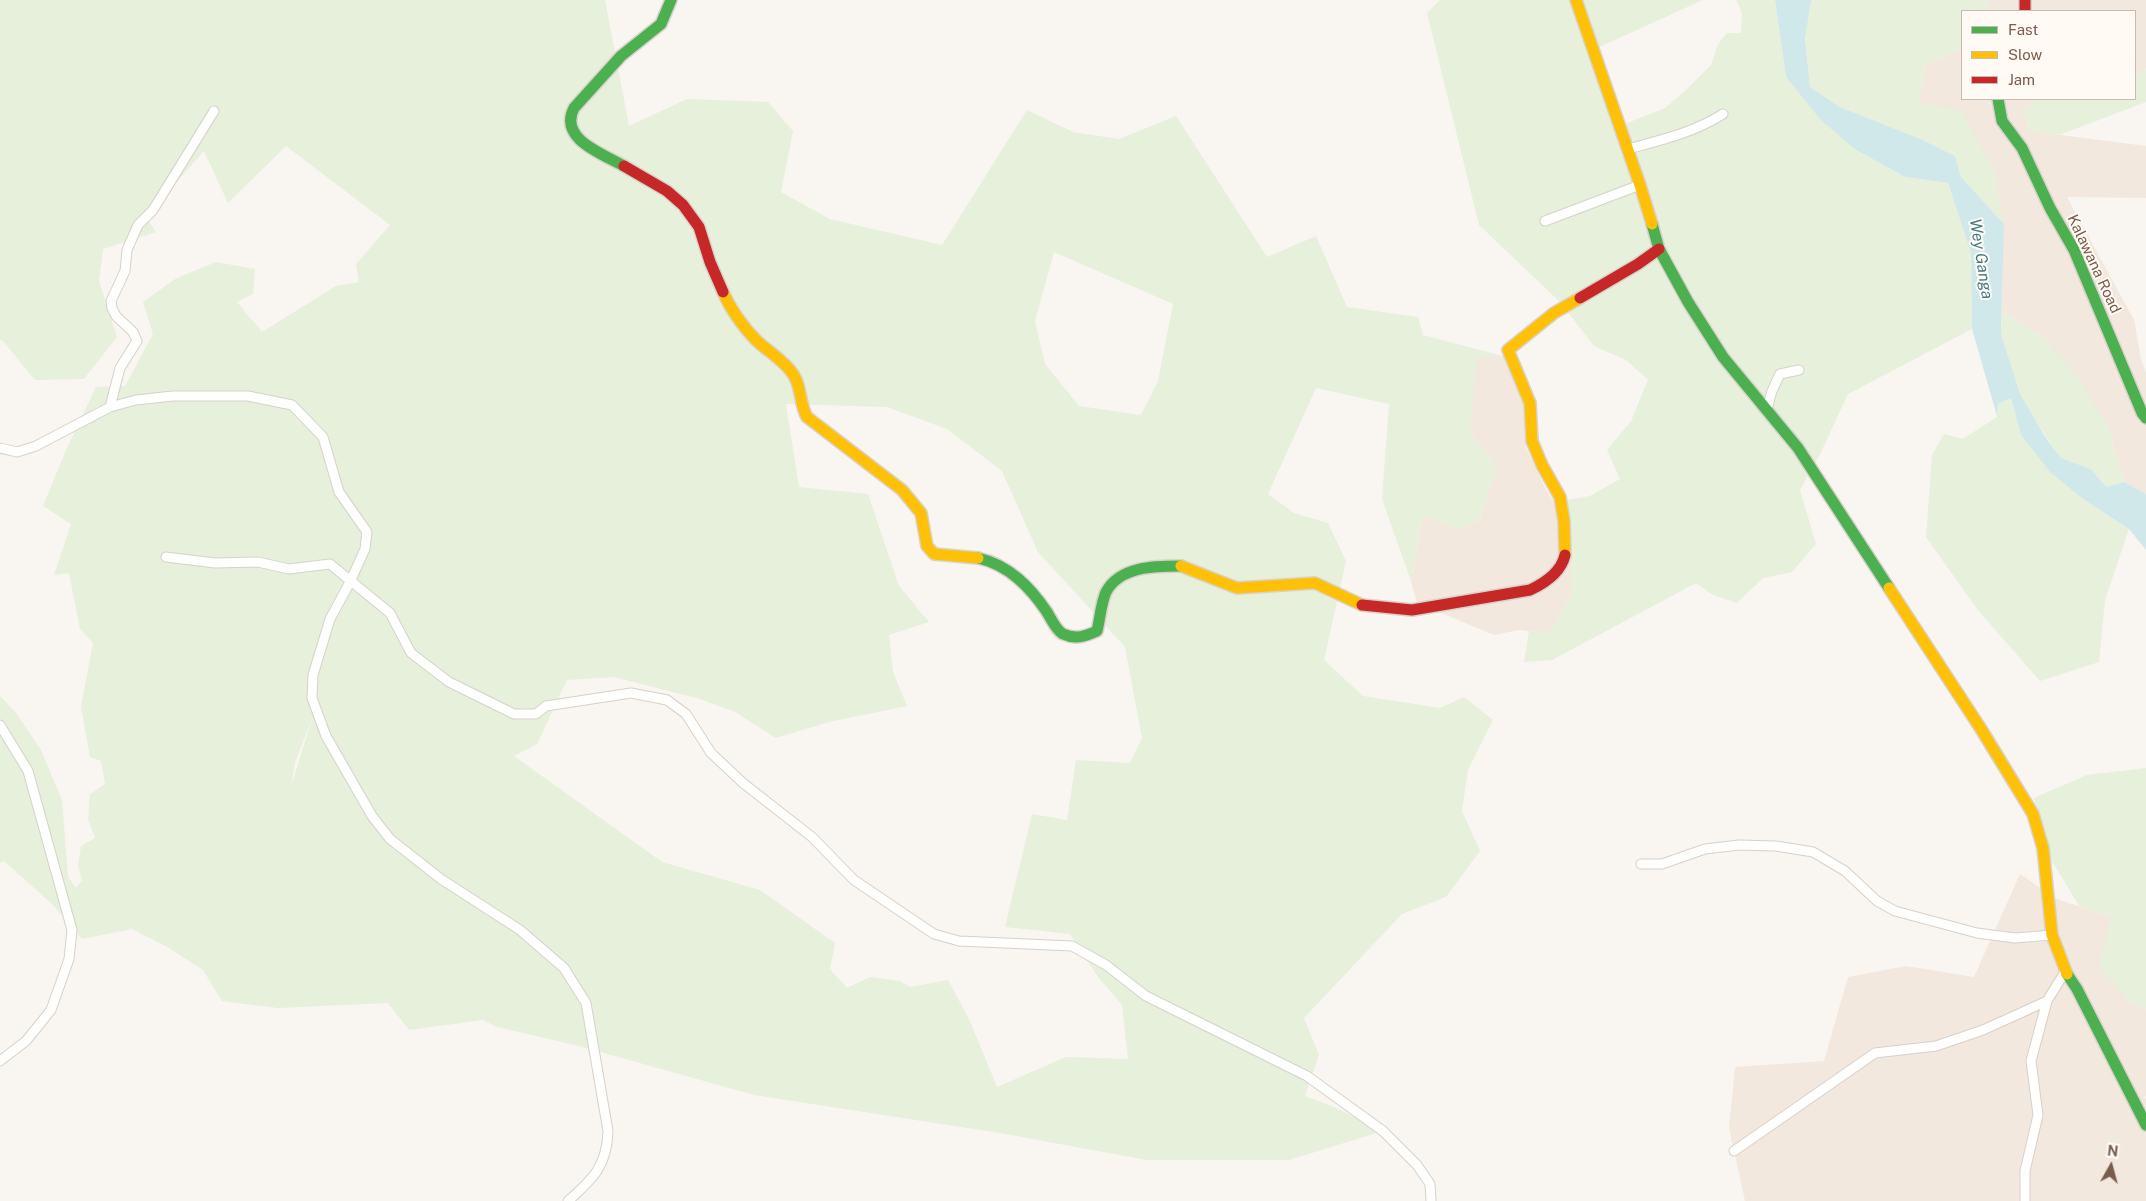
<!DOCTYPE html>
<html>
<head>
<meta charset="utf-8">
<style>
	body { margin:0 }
	#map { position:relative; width:2146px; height:1201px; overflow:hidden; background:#f9f5f0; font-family:"Public Sans",sans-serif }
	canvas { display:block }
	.legend { position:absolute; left:1961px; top:10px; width:175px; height:90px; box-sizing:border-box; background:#fffaf3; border:1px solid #cabbb1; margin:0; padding:6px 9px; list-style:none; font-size:15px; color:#7a5c4d }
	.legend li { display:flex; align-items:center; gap:10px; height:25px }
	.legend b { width:25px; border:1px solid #cabbb1 }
	.north { position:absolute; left:2086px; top:1141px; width:50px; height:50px; -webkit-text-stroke:4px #fffaf3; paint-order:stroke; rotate:7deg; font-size:14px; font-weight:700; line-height:20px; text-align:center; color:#7a5c4d }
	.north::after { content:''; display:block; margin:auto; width:18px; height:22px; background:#7a5c4d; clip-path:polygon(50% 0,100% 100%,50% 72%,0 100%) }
</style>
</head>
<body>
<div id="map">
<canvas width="2146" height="1201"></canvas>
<ul class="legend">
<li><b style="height:6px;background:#4caf50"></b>Fast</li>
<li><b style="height:6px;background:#ffc107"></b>Slow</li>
<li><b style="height:6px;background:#c62828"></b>Jam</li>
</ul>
<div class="north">N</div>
</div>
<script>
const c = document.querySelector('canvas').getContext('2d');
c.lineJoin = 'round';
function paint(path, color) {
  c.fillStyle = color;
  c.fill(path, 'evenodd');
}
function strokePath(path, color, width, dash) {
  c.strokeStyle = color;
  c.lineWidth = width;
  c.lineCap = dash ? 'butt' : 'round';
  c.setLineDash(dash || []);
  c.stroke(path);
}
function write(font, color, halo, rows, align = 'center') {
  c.font = font + ' "Public Sans",sans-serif';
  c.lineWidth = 4;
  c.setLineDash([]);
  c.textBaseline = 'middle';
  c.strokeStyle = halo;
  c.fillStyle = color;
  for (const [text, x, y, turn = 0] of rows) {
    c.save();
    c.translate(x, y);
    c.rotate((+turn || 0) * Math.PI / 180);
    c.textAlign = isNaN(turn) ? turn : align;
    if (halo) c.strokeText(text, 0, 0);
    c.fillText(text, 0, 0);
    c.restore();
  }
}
paint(new Path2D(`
	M1986,0H2146V68L2135,78V11H1989Z
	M1962,50V99H2035L2023,112L2030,131L2146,146V198L2067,197L2134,320L2141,359L2146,373V494L2124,482L2108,427L2044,338L2002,312L2003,224L1993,168L1918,102L1926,64Z
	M1477,356L1507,357L1523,401L1526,448L1546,490L1571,527V596L1551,633L1519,630L1494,635L1417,603L1411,581L1423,515L1458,529L1480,520L1487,495L1497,468L1470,432L1471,383Z
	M2020,874L2057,899L2111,917L2127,1000L2146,1009V1096L2144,1097L2146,1099V1201H1745L1729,1128L1735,1067L1824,1061L1848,977L1906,966L1974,977Z`), '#f2e8de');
paint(new Path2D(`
	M0,0H605L629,126L687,99L768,102L793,131L781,192L830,219L942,245L1027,110L1073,132L1119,139L1176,116L1267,257L1316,236L1347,307L1418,317L1423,335L1507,357H1477L1470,432L1497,468L1487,495L1480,520L1458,529L1423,515L1411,581L1382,499L1389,404L1316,388L1268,494L1294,513L1328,523L1346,561L1324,660L1363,696L1440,708L1464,697L1493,720L1468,770L1462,811L1480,851L1446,897L1402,914L1304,1018L1319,1055L1305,1096L1334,1107L1383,1131L1289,1160H1147L1000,1133L754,1095L579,1046L497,1027L483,1020L409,1030L388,1003L278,1008L222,1001L203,970L167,947L132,929L82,939L52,904L4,861L0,863V696L16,713L41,750L62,800L68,877L76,888L82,881L78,865L81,846L95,838L88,819L90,794L105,784L101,761L90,757L81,707L93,643L80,629L69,573L54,575L71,524L43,506L66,450L96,387L125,386L153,334L143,302L175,279L216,262L255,269L253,294L237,302L262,332L336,286L359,282L356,264L390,225L286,146L228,203L204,151L146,217L156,232L103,249L99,281L117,337L84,379L35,380L3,341L0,340ZM1054,252L1173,304L1158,381L1141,415L1079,406L1045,364L1035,321ZM786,404L887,407L947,429L1002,471L1038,552L1125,647L1142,738L1130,763L1076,760L1067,820L1032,814L1005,927L1070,934L1098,977L1122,1005L1128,1059L1066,1057L997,1087L969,1019L948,980L910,987L900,981L870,977L847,988L830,969L835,943L760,890L662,862L514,756L537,744L567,680L614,677L700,699L735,712L776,738L829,722L907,706L893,672L889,635L929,622L899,586L868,494L799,487ZM312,719L291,787L295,762Z
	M1440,0H1703L1595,49L1620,126L1665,108L1685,91L1711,65L1718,44L1727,33H1741L1742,12L1736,0H1775L1786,77L1856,150L1905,177L1948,183L1971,253L1972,329L1848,394L1821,452L1800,490L1816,544L1792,572L1763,578L1737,603L1713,595L1696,583L1552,660L1524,662L1529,631L1551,632L1571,596V527L1554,502L1590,496L1620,479L1607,450L1631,421L1648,380L1626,360L1594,346L1560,302L1479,225L1427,13Z
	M1810,0H1986L1989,11H1962V50L1926,64L1918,102L1961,111L1993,168L2004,224L1961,177L1955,156L1923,140L1840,107L1810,87L1805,35Z
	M2146,68V102L2059,135L2030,131L2023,112L2035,99H2135V78Z
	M2002,312L2044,338L2079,379L2108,427L2124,482L2106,487L2091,469L2061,458L2022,402L2001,334Z
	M2011,398L2021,435L2086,501L2129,529L2105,600L2099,662L2040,681L1977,609L1926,537L1932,455L1944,434L1963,439L1997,417L1998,404Z
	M2146,768V1009L2127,1000L2099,966L2111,917L2079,906L2052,861L2034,798L2087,775Z`), '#e7f0db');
paint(new Path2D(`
	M1775,0H1811L1805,38L1810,87L1840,107L1923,140L1955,156L1961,177L2004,224L2001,334L2020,394L2044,435L2061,458L2091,469L2106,487L2124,482L2146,494V550L2129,529L2086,501L2051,473L2021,435L2011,398L1998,404L1997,416L1972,329L1971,253L1948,183L1905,177L1856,150L1821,120L1786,77Z`), '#d0e8ea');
const street = new Path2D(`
	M1628,149C1661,140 1693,133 1723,114
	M1545,221L1640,185
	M110,407L120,368L137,341L133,332L116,316L112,308L111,301L125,271L127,250L138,225L153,210L214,111
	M1767,409L1772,391L1780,374L1799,370
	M0,448L17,452L36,446L110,407L136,400L173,396H248L292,405L323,437L339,492L367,532L365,549L350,582L330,619L313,675L312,698L326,736L372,816L390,839L441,879L520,930L564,968L586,1003L608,1131C607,1166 593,1179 568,1201
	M166,557L215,563L258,562L289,569L330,564L390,613L411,653L449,682L514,714H536L546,706L631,693L667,700L686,714L711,753L743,783L812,837L854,880L934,934L959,941L1072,946L1106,965L1146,996L1307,1076L1383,1131L1417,1165L1430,1184L1431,1201
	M0,725L28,771L72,930L69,959L51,1010L26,1041L0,1061
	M1641,864H1662L1705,849L1739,845L1776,846L1813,852L1845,871L1877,901L1895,911L1977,933L2015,938L2052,935
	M1734,1151L1875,1053L1936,1046L1983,1030L2047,1001
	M2025,1201V1171L2038,1115L2031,1061L2047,1001L2065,972`);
const fast = new Path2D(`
	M1998,99L2002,121L2022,148L2050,208L2074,250L2142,413L2146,418
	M624,166C603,154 558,139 574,108L621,56L661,24L671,0
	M1652,224L1659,249L1688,302L1723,357L1798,448L1889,588
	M978,558C1009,565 1030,587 1047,612C1051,619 1057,631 1063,634C1076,640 1086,636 1097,631C1100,619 1101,603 1106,592C1120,566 1155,566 1181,566
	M2067,974L2077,989L2146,1125`);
const slow = new Path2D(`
	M1576,0L1640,185L1652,224
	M723,292C730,308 743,327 756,340C767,351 784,360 793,374C802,387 799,403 807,417L902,490L921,513L927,546L934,554L978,558
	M1565,555L1564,521L1560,497L1542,465L1532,441L1530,403L1508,350L1554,313L1580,298
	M1181,566L1237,588L1315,583L1362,605
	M1889,588L1981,729L2033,814L2043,848L2052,935L2067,974`);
const jam = new Path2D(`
	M2025,0V11
	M624,166L667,191L683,205L699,227L710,262L723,292
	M1580,298L1638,264L1659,249
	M1362,605L1412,610L1530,590C1545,583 1561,573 1565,555`);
strokePath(street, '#d7d1cb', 11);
strokePath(fast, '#d9d2cb', 14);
strokePath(slow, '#d9d2cb', 14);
strokePath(jam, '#d9d2cb', 14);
strokePath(street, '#fefefd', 9);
strokePath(fast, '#4caf50', 11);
strokePath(slow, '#ffc107', 11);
strokePath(jam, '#c62828', 11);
write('15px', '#7a5c4d', '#fffaf3', [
	["Kalawana Road",2094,264,65]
]);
write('italic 16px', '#437c86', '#fffaf3', [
	["Wey Ganga",1981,259,81]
]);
</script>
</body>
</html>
